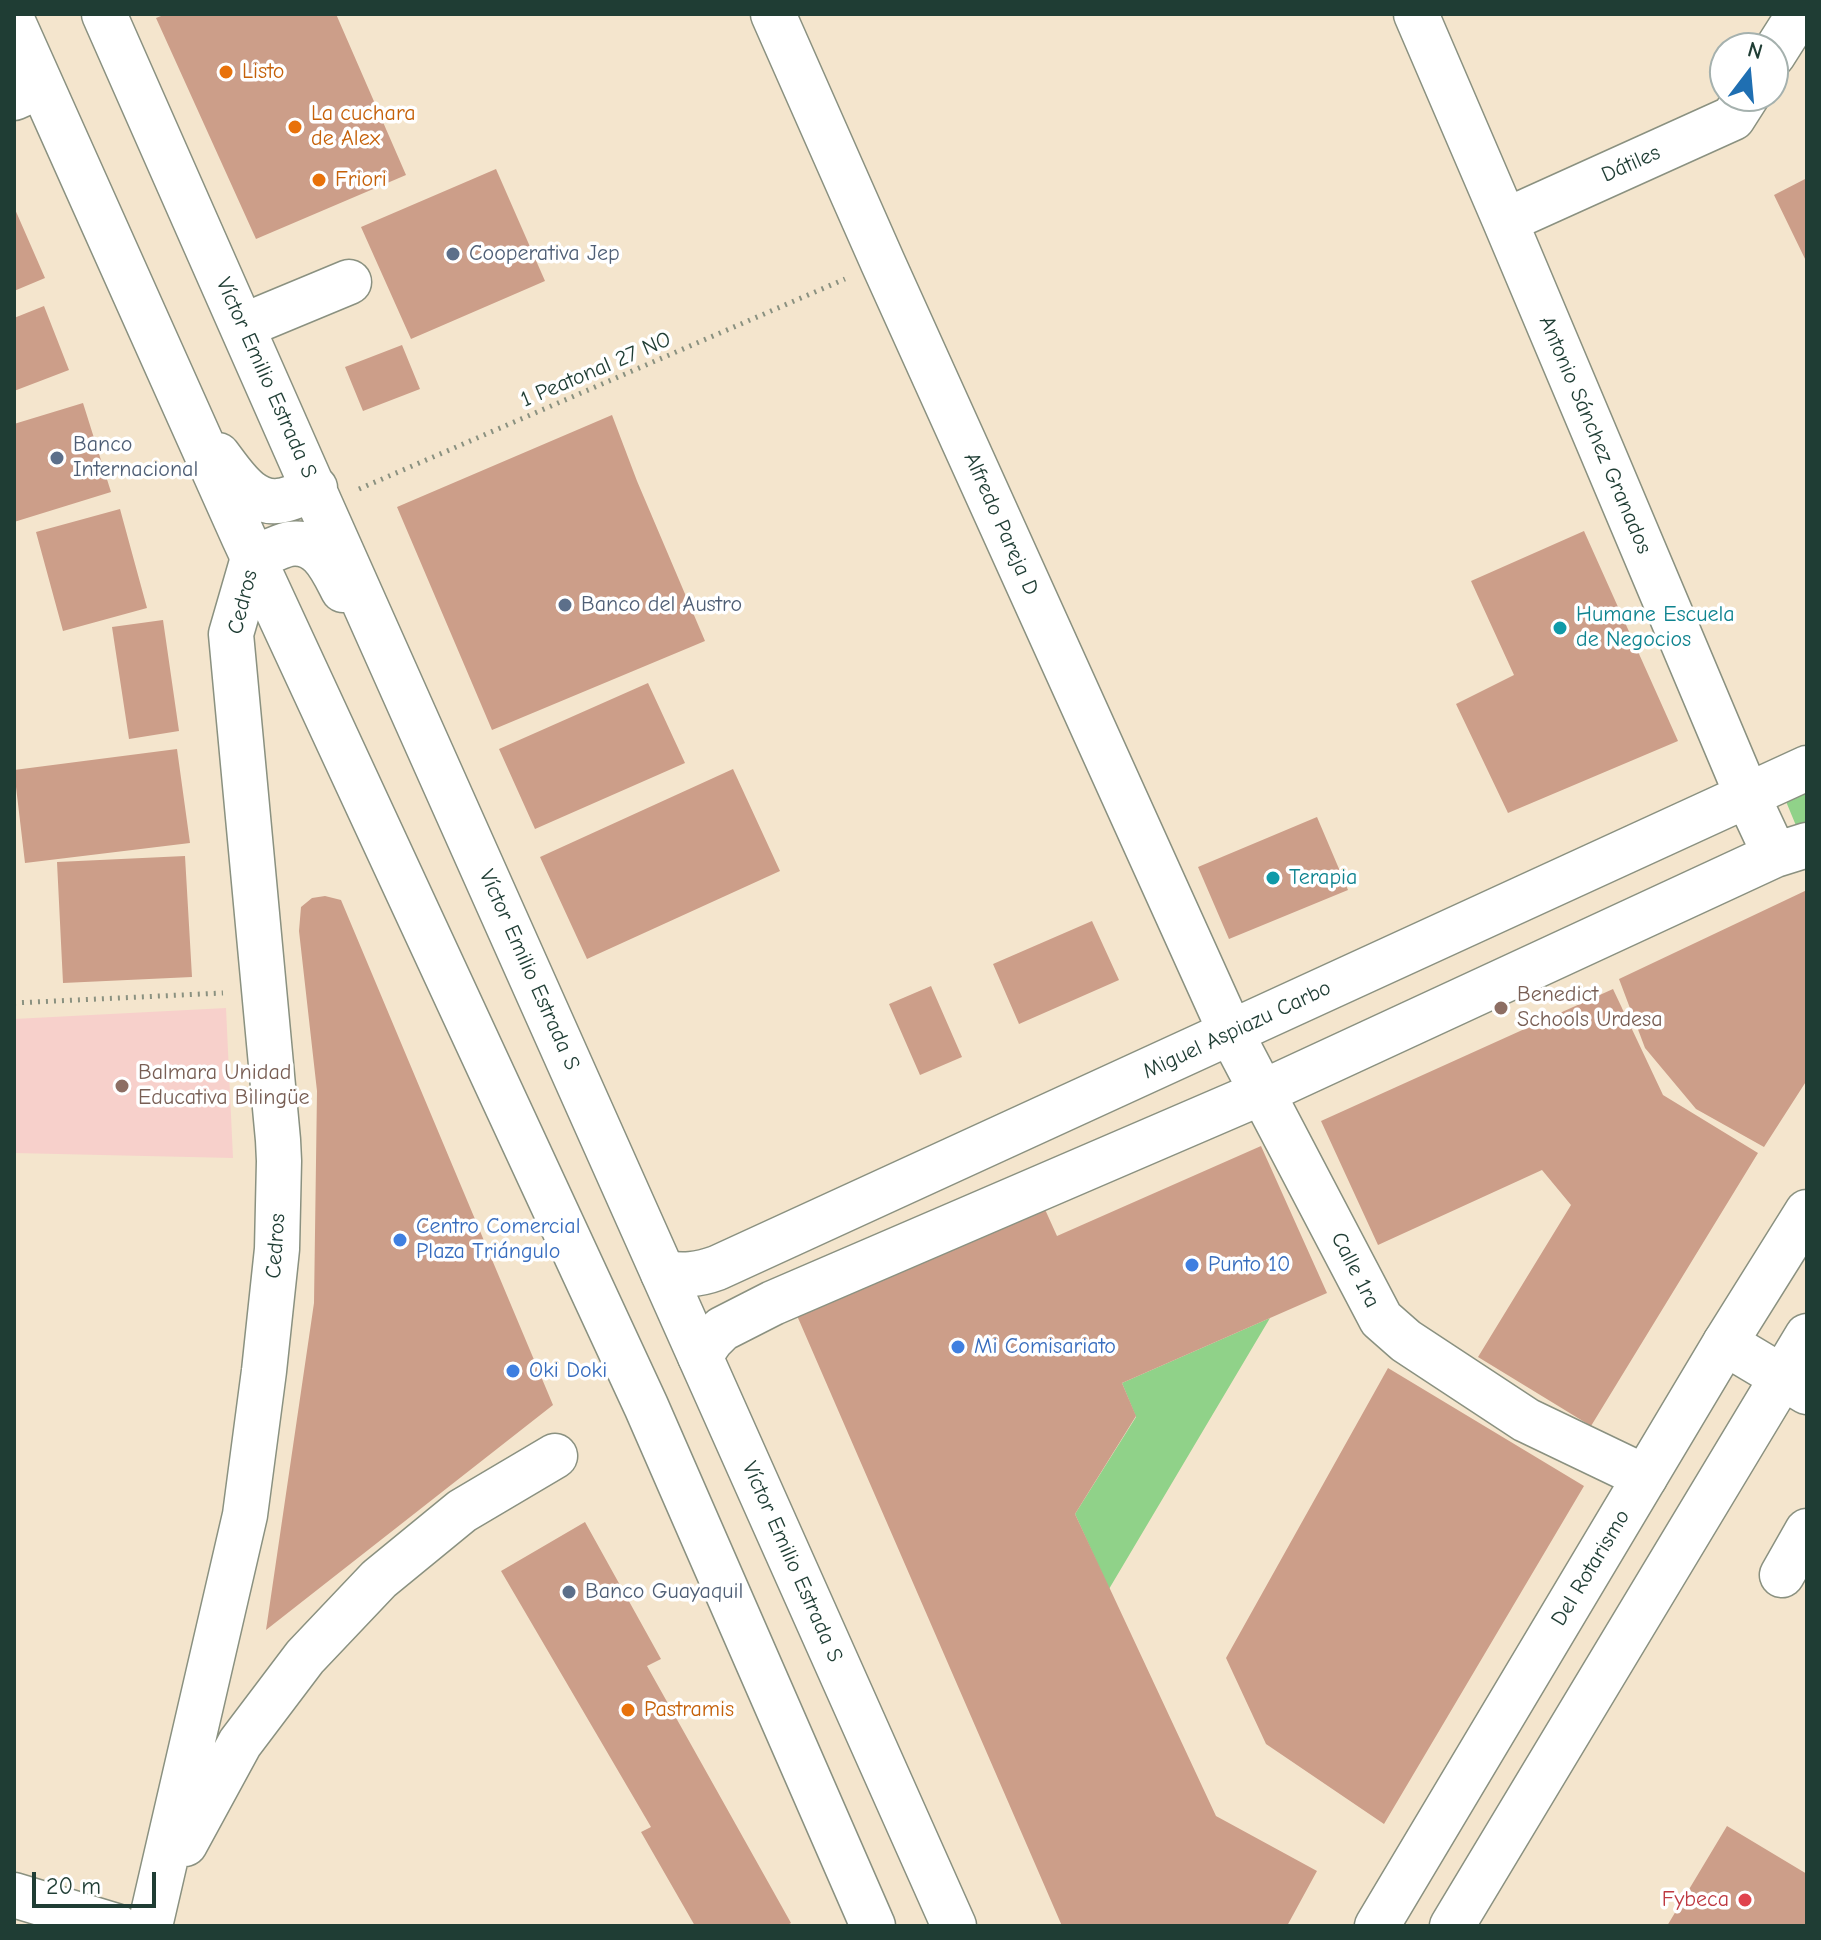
<!DOCTYPE html>
<html>
<head>
<meta charset="utf-8">
<style>
	body { margin:0 }
	#map { position:relative; width:1821px; height:1940px; overflow:hidden; background:#f4e5cd; font-family:"Comic Neue",sans-serif }
	canvas { display:block }
	.frame { position:absolute; inset:0; border:16px solid #1f3d34; pointer-events:none }
	.north { position:absolute; left:1709px; top:32px; width:80px; height:80px; box-sizing:border-box; background:#fff; border:2px solid #a5b1ae; border-radius:50%; rotate:16deg; font-size:22px; font-weight:700; line-height:32px; text-align:center; color:#1f3d34 }
	.north::after { content:''; display:block; margin:auto; width:28px; height:36px; background:#1f6fb2; clip-path:polygon(50% 0,100% 100%,50% 72%,0 100%) }
	.scale { position:absolute; left:32px; top:1872px; width:124px; height:36px; box-sizing:border-box; border:4px solid #1f3d34; border-top:0; padding-left:10px; font-size:24px; line-height:28px; white-space:nowrap; color:#1f3d34; -webkit-text-stroke:6px #fff; paint-order:stroke }
</style>
</head>
<body>
<div id="map">
<canvas width="1821" height="1940"></canvas>
<div class="frame"></div>
<div class="north">N</div>
<div class="scale">20 m</div>
</div>
<script>
const c = document.querySelector('canvas').getContext('2d');
c.lineJoin = 'round';
function paint(path, color) {
  c.fillStyle = color;
  c.fill(path, 'evenodd');
}
function strokePath(path, color, width, dash) {
  c.strokeStyle = color;
  c.lineWidth = width;
  c.lineCap = dash ? 'butt' : 'round';
  c.setLineDash(dash || []);
  c.stroke(path);
}
function write(font, color, halo, rows, align = 'center') {
  c.font = font + ' "Comic Neue",sans-serif';
  c.lineWidth = 7;
  c.setLineDash([]);
  c.textBaseline = 'middle';
  c.strokeStyle = halo;
  c.fillStyle = color;
  for (const [text, x, y, turn = 0] of rows) {
    c.save();
    c.translate(x, y);
    c.rotate((+turn || 0) * Math.PI / 180);
    c.textAlign = isNaN(turn) ? turn : align;
    if (halo) c.strokeText(text, 0, 0);
    c.fillText(text, 0, 0);
    c.restore();
  }
}
paint(new Path2D(`
	M226,1008L233,1158L14,1153V1019Z`), '#f7d0cb');
paint(new Path2D(`
	M1807,789V825L1797,828L1785,799Z
	M1270,1318L1109,1589L1075,1514L1136,1417L1122,1383Z`), '#90d289');
paint(new Path2D(`
	M166,14H336L406,175L256,239L156,18Z
	M496,169L545,281L411,339L361,227Z
	M1807,178V263L1774,195Z
	M14,207L45,278L14,291Z
	M44,306L69,370L14,391V318Z
	M402,345L420,389L363,411L345,367Z
	M83,403L111,492L14,522V424Z
	M612,415L637,481L705,641L492,730L397,507Z
	M120,509L147,608L63,631L36,532Z
	M1584,531L1678,741L1508,813L1456,704L1514,675L1471,581Z
	M163,620L179,731L129,739L112,627Z
	M648,683L685,763L535,829L499,749Z
	M177,749L190,843L25,863L14,770Z
	M733,769L780,871L587,959L540,857Z
	M1317,817L1348,890L1229,939L1198,867Z
	M185,856L192,977L63,983L57,862Z
	M1807,890V1080L1764,1147L1696,1109L1645,1048L1619,979Z
	M325,896L341,900L553,1405L266,1630L314,1303L317,1091L299,931L301,907L312,898Z
	M1092,921L1119,980L1019,1024L993,964Z
	M931,986L962,1057L920,1075L889,1004Z
	M1613,989L1663,1095L1758,1153L1591,1426L1478,1357L1571,1205L1542,1170L1378,1245L1321,1121Z
	M1261,1146L1327,1293L1122,1383L1136,1416L1075,1514L1216,1816L1317,1871L1287,1926H1062L795,1311L1043,1205L1057,1236Z
	M1388,1368L1584,1486L1384,1824L1266,1744L1226,1658Z
	M585,1522L661,1659L647,1666L791,1923L786,1926H695L641,1832L651,1827L501,1571Z
	M1727,1826L1807,1874V1926H1667Z`), '#cc9e89');
const minor = new Path2D(`
	M773,14L883,263L1231,1033L1381,1319L1406,1341L1526,1420L1645,1477
	M1416,14L1505,221L1747,795L1775,855
	M1773,55L1799,14
	M14,98L41,86
	M1505,221L1733,118L1747,96
	M243,326L349,282
	M663,1273C683,1276 698,1275 717,1268L1807,768
	M1725,1343L1807,1392
	M700,1356L711,1340L722,1329L773,1303L1263,1092L1775,855L1807,845
	M1782,1575L1807,1531
	M185,1844L240,1743L305,1657L379,1579L462,1511L555,1456
	M14,1895L116,1926
	M150,1926L245,1515L264,1371L277,1249L279,1161L278,1140L231,634L253,558`);
const major = new Path2D(`
	M104,14L321,506L954,1926
	M14,24L244,538L646,1406L873,1926
	M218,455C234,476 253,508 284,500C294,498 305,492 315,488
	M253,558C265,554 277,547 289,544C320,539 332,569 343,590
	M1377,1926L1725,1343L1807,1212
	M1452,1926L1807,1336`);
strokePath(minor, '#8a9180', 47);
strokePath(major, '#8a9180', 47);
strokePath(new Path2D(`
	M359,489L845,279
	M14,1003L223,993`), '#8a9180', 5, [2, 6]);
strokePath(minor, '#fff', 44);
strokePath(major, '#fff', 44);
for (const [x, y, r, color] of [
	[226,72,8,"#e8710a"],
	[295,127,8,"#e8710a"],
	[319,180,8,"#e8710a"],
	[453,254,8,"#5c6f8a"],
	[57,458,8,"#5c6f8a"],
	[565,605,8,"#5c6f8a"],
	[1560,628,8,"#0f9aa8"],
	[1273,878,8,"#0f9aa8"],
	[1501,1008,8,"#8d6e63"],
	[122,1086,8,"#8d6e63"],
	[400,1240,8,"#3f7fe0"],
	[1192,1265,8,"#3f7fe0"],
	[958,1347,8,"#3f7fe0"],
	[513,1371,8,"#3f7fe0"],
	[569,1592,8,"#5c6f8a"],
	[628,1710,8,"#e8710a"],
	[1745,1900,8,"#e0444e"]
]) {
  const dot = new Path2D();
  dot.arc(x, y, r, 0, 2 * Math.PI);
  c.fillStyle = color;
  c.fill(dot);
  strokePath(dot, '#fff', 3);
}
write('22px', '#c56008', '#fff', [
	["Listo",242,72],
	["La cuchara",311,114],
	["de Alex",311,139],
	["Friori",335,180],
	["Pastramis",644,1710]
], 'left');
write('22px', '#1f3d34', '#fff', [
	["Dátiles",1631,164,-24],
	["1 Peatonal 27 NO",596,370,-23],
	["Víctor Emilio Estrada S",266,378,66],
	["Antonio Sánchez Granados",1595,435,67],
	["Alfredo Pareja D",1001,524,66],
	["Cedros",243,602,-76],
	["Víctor Emilio Estrada S",529,970,66],
	["Miguel Aspiazu Carbo",1237,1030,-25],
	["Cedros",276,1246,-86],
	["Calle 1ra",1355,1270,63],
	["Víctor Emilio Estrada S",792,1562,66],
	["Del Rotarismo",1591,1568,-59]
]);
write('22px', '#4e5e75', '#fff', [
	["Cooperativa Jep",469,254],
	["Banco",73,445],
	["Internacional",73,470],
	["Banco del Austro",581,605],
	["Banco Guayaquil",585,1592]
], 'left');
write('22px', '#0d838f', '#fff', [
	["Humane Escuela",1576,615],
	["de Negocios",1576,640],
	["Terapia",1289,878]
], 'left');
write('22px', '#785e54', '#fff', [
	["Benedict",1517,995],
	["Schools Urdesa",1517,1020],
	["Balmara Unidad",138,1073],
	["Educativa Bilingüe",138,1098]
], 'left');
write('22px', '#366cbe', '#fff', [
	["Centro Comercial",416,1227],
	["Plaza Triángulo",416,1252],
	["Punto 10",1208,1265],
	["Mi Comisariato",974,1347],
	["Oki Doki",529,1371]
], 'left');
write('22px', '#be3a42', '#fff', [
	["Fybeca",1729,1900]
], 'right');
</script>
</body>
</html>
